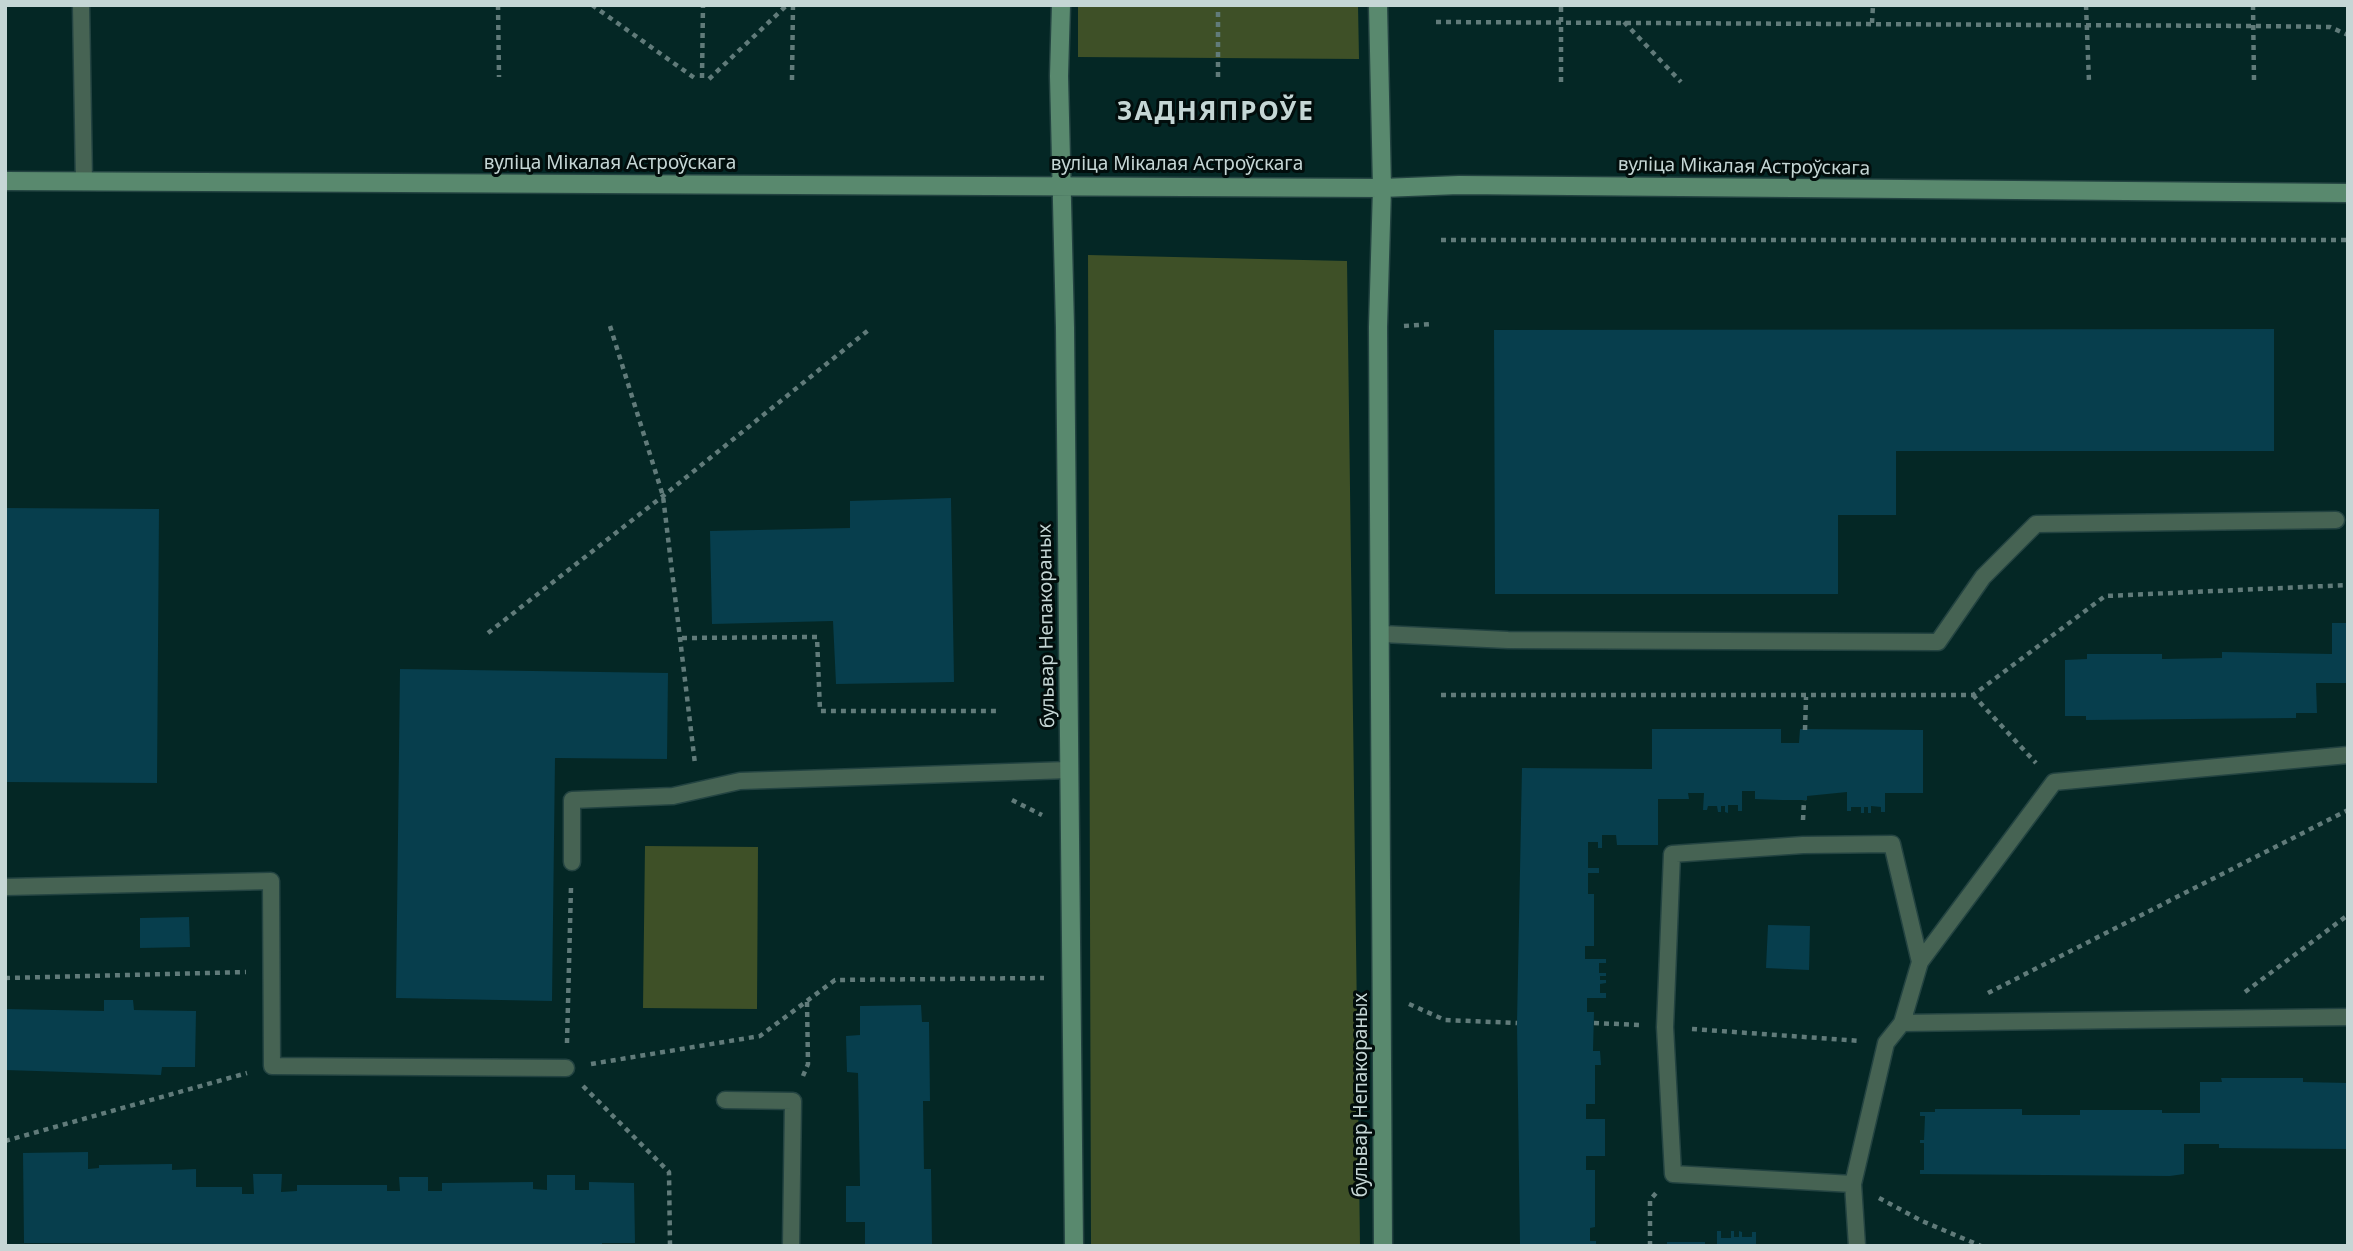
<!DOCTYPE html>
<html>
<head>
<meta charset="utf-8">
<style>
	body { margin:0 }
	#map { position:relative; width:2353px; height:1251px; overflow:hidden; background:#042725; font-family:"Noto Sans",sans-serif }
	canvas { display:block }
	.frame { position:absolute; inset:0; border:7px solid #c5d6d5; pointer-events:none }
</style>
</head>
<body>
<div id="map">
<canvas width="2353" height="1251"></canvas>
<div class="frame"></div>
</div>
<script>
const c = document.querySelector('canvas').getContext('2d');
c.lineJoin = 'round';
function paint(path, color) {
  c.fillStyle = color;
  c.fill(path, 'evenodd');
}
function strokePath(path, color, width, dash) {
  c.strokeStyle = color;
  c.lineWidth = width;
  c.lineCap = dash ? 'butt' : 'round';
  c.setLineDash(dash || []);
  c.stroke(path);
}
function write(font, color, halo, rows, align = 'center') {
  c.font = font + ' "Noto Sans",sans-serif';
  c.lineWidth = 6;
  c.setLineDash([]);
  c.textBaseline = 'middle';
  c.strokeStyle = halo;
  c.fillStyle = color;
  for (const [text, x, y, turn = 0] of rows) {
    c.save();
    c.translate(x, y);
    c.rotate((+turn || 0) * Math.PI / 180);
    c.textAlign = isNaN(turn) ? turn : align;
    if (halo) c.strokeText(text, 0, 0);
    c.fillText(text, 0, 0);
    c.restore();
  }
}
paint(new Path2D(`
	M1078,5H1358L1359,59L1078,57Z
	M1088,255L1347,261L1360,1246H1091Z
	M645,846L758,847L757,1009L643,1008Z`), '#3e5027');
paint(new Path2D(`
	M2274,329V451H1896V515H1838V594H1495L1494,330Z
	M951,498L954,682L836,684L833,621L712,624L710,531L850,528V501Z
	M5,508L159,509L157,783L5,782Z
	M2332,623H2348V683H2316L2317,713H2296V718L2086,720V716H2065V660L2087,659V654H2162V659L2222,658V652L2332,654Z
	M400,669L668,673L667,759L555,758L552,1001L396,998Z
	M1652,729H1781V743H1799L1800,729L1923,730V793H1885V812H1881V807L1871,806V813H1868V807H1864V813H1861V807H1851V811H1847V792L1807,796V800H1782L1755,799V791H1742V811H1738V805H1728V813L1725,812V806H1721V812H1718L1717,806H1708L1707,810H1703L1704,793H1688L1689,799H1658V845H1617L1616,835H1602V848H1598V842H1588V868H1599V873H1588V894H1594V946H1585V959H1606V963H1599V973H1606V976H1600V980H1606V983L1600,984V993H1606V998H1587V1012H1594L1593,1051H1600L1601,1065H1595V1104H1586V1119H1605V1156H1586V1170H1595V1227L1590,1228V1241H1596V1246H1520L1517,1023L1522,768L1652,769Z
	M189,917L190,947L140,948V918Z
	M1768,925L1810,926L1809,970L1766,968Z
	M104,1000H133L134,1010L196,1011L195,1067H162L161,1075L5,1070V1009L104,1011Z
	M921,1005L922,1022H929L930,1101H923L924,1169H931L932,1246H865V1222H846V1186H860L858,1073L847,1072L846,1036L860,1035V1006Z
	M2221,1078H2303V1082L2348,1083V1149L2219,1148V1144H2184V1174L2170,1176L1920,1174V1170H1924V1143H1920V1140H1924L1925,1116H1920V1112H1935V1109H2022V1115H2080V1110H2162V1113H2200V1082H2222Z
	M88,1152V1169L99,1168V1165L172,1164V1170L196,1169V1187H242V1194H254L253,1174H282L281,1192L297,1191V1185H387V1191H400L399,1177H428V1191H442V1183L533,1182V1189L547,1190V1175H575V1190H589V1182L634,1183L635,1243H602V1246L24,1243L23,1153Z
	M1717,1231H1721V1238H1731V1231H1734V1237H1739V1231L1742,1232V1237H1752V1232H1756V1246H1717Z
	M1667,1242H1705V1246H1667Z`), '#073e4d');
const lane = new Path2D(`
	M81,5L84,182
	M1382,634L1508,640L1938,642L1983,577L2036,524L2336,520
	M572,862V800L673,796L740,781L1069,770
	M5,887L271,881L272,1066L566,1068
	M1902,1023L2348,1017
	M725,1100L793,1101L791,1246
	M1853,1184L1673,1174L1665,1027L1672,854L1803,845L1892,844L1920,962
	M1857,1246L1853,1184L1886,1043L1902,1023L1920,962L2054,782L2348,755`);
const secondary = new Path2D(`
	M1061,5L1059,76L1065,328L1074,1246
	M1378,5L1382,188L1378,327L1383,1246
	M5,181L1382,188L1459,185L2348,193`);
strokePath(lane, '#234341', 19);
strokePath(secondary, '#234341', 21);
strokePath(new Path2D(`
	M498,5L499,77
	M592,5L696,79
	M2086,5L2089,82
	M2253,5L2254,82
	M1436,22L2254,26L2330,27L2348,35
	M1624,22L1681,82
	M1872,23L1873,5
	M1218,77V5
	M702,78L703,5
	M709,79L787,5
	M792,80L793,5
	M1561,82V5
	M1441,240H2348
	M610,326L663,496L695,764
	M1404,326L1431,324
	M488,633L663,496L871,328
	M682,638L817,637L820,711H996
	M1441,695H1973L2105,596L2348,585
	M1973,695L2036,763
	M1805,730L1806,697
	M1012,800L1042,815
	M1803,820L1804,800
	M5,978L246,972
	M2245,992L2348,915
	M1988,993L2348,810
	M1409,1004L1445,1020L1517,1023
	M1594,1023L1641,1025
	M1692,1029L1861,1041
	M567,1043L571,887
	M591,1064L760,1036L835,980L1044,978
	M803,1076L808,1064L807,1002
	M583,1086L669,1172L670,1246
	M5,1141L247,1073
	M1879,1198L1922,1221L1981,1246
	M5,1245V1246
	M1650,1246V1200L1656,1193`), '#617b7a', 4.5, [5, 5]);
strokePath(lane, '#466353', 16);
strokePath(secondary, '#59896e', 18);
write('19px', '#c5d6d5', '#020d0c', [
	["вуліца Мікалая Астроўскага",610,164],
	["вуліца Мікалая Астроўскага",1177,165],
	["вуліца Мікалая Астроўскага",1744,167,1],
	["бульвар Непакораных",1047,626,-91],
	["бульвар Непакораных",1362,1095,-90]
]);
c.letterSpacing = '2px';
write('bold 26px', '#c5d6d5', '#020d0c', [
	["ЗАДНЯПРОЎЕ",1216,113]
]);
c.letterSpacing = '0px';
</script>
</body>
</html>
